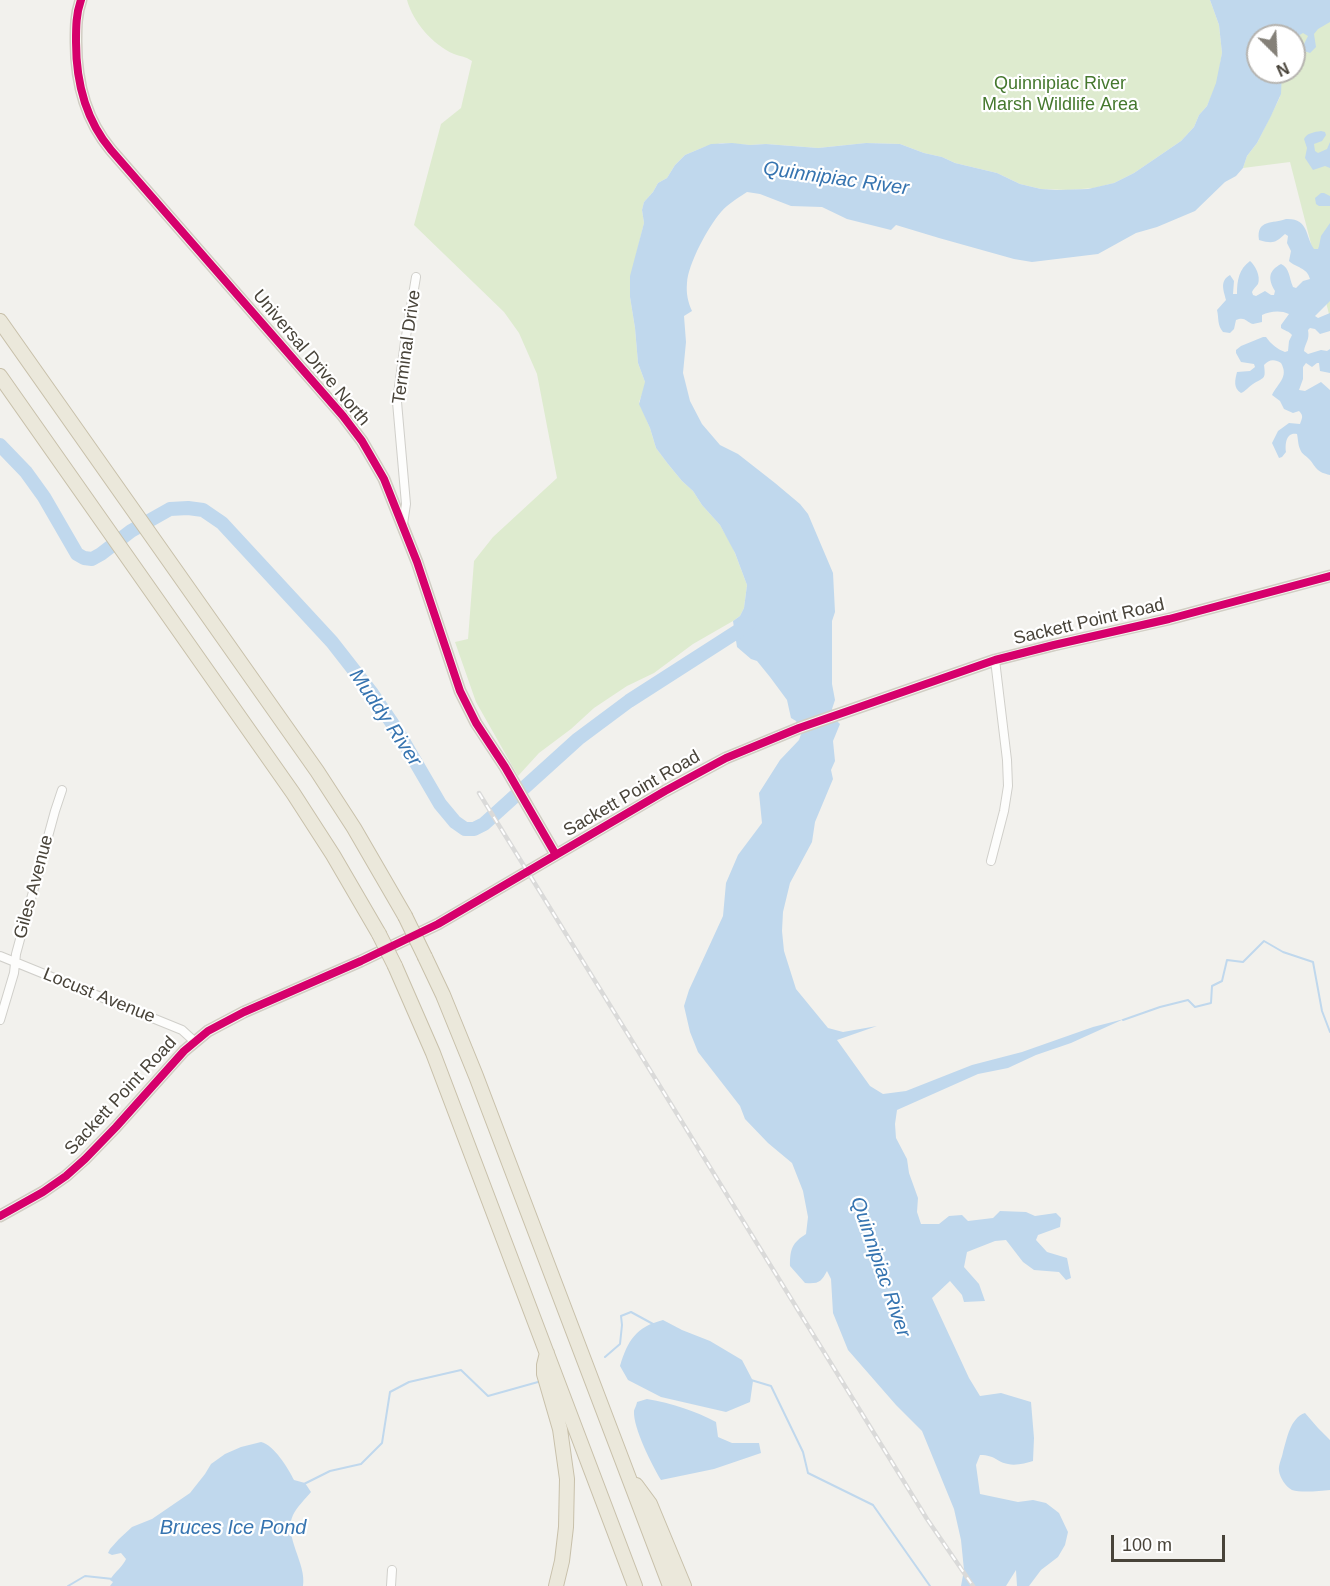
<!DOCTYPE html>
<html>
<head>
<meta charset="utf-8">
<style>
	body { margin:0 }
	#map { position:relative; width:1330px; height:1586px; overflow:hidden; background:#f2f1ed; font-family:Arial,sans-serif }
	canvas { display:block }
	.north { position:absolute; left:1246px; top:24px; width:60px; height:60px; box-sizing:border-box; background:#fff; border:2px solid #b6b4b0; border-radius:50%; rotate:156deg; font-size:16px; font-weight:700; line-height:24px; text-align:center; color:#484339 }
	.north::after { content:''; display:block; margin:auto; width:21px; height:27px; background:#848078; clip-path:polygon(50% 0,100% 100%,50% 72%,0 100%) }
	.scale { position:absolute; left:1111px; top:1535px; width:114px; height:27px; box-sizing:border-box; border:3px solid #484339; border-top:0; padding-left:8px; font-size:18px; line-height:21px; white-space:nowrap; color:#484339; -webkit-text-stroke:4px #fff; paint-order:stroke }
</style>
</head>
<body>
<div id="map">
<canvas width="1330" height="1586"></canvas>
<div class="north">N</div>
<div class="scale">100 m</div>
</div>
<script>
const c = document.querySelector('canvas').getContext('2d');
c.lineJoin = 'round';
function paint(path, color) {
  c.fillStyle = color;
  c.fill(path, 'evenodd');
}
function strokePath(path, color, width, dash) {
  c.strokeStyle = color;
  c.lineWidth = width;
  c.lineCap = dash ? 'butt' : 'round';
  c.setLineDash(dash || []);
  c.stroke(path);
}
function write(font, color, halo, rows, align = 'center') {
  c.font = font + ' Arial,sans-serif';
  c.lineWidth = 4.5;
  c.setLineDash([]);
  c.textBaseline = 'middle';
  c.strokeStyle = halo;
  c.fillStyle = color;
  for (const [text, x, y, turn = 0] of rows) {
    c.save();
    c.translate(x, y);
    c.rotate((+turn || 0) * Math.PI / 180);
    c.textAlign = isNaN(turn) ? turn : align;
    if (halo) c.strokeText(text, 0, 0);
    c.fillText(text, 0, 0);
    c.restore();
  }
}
paint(new Path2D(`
	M407,0H1210L1219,25L1222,53L1217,83L1207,106L1199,115L1194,127L1181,141L1134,173L1114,183L1094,188L1068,190L1041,189L1020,184L997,173L955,163L942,157L924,153L900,144L866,143L818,148L766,144L750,145L722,143L704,147L685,155L675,165L667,178L658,183L653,192L644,202L642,210L644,223L630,280V297L635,328L638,363L645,382V387L639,402L650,428L656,448L668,464L682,481L693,491L702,505L720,525L733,548L747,585L744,608L740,616L733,621L693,644L654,673L627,686L594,708L571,729L539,753L518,776L476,702L455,642L468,639L474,561L493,537L557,478L537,374L519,333L504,312L414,225L441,124L461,108L472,61C465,56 462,57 454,54C433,45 413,22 407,0Z
	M1330,0V318L1290,162L1243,168L1247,156L1257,143L1280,97L1282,72H1294V36Z`), '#deebcf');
paint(new Path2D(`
	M1210,0H1330V22L1318,29L1314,34L1316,47L1310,53L1304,51L1302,48L1308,36L1303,33L1298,36L1294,42V36H1258V72H1282L1281,94L1271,116L1257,143L1247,156L1243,168L1236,176L1225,182L1195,211L1157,227L1136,233L1098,254L1032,262L1014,259L939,238L896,225L891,230L847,219L822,207L791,206L760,194L747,192C738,198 728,204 721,212C708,227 688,264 687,283C686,294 688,302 692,311L684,316L686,342L683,373L690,401L702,424L720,445L738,454L775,483L800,504L808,514L833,573L835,612L832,621V684L835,700L832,709L837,721L840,724L833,741L835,761L831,770L833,779L815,822L812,842L790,883L783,912L782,931L784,951L796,989L828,1028L843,1032L877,1026L837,1040L870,1086L883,1094L906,1091L972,1065L1022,1052L1093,1027L1124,1019L1071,1043L1036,1055L1008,1068L978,1074L897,1110L895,1124L896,1138L907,1159L909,1173L918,1198L917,1212L921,1224H939L949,1216L962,1215L968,1221L993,1218L1000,1211L1026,1212L1035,1216L1056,1213L1061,1218L1060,1227L1038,1235L1036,1240L1047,1252L1067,1258L1071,1278L1066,1280L1059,1272L1034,1270L1023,1262L1006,1240L995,1241L967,1252L964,1267L979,1284L985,1301L964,1302L962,1295L950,1281L932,1298L969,1378L980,1396L1001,1393L1031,1402L1034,1438L1033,1461C1026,1463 1016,1466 1008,1464C996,1462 996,1455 980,1455L976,1465L980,1494L1018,1502L1033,1500L1046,1503L1059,1513L1068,1532L1065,1545L1058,1557L1041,1570L1029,1586H1017L1016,1570L1006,1586H961L964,1570L961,1540L954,1509L922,1431L896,1405L848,1350L833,1313L831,1279L827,1271C821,1282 819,1284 805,1283L790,1266C790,1249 792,1243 806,1234L808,1217L803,1191L792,1163L768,1143L745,1119L740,1106L698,1052L690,1032L684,1006L689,990L723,916L726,883L738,855L762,823L759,793L780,760L799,740L801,734L796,721L791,718L787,700L770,677L757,661L751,659L737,647L733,621L740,616L744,608L747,585L735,553L720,525L702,505L693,491L682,481L668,464L656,448L650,428L639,404L645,382L638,363L635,328L630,297V276L644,223L642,210L644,202L653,192L658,183L667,178L675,165L685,155L711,144L732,143L750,145L766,144L818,148L866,143L900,144L924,153L942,157L955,163L997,173L1020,184L1041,189L1057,190L1088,189L1114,183L1134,173L1181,141L1194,127L1199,115L1207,106L1216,83L1222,53L1219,25Z
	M1321,131L1325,132L1326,135L1322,141L1314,144L1315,151L1318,153L1327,149L1330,142V168L1325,166L1313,170L1305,158L1307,148L1304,139C1307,133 1314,132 1321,131Z
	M1321,193H1324L1330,196V206H1319L1316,204L1315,198Z
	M1286,219C1309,218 1305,236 1314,249H1318L1319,246L1321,236L1330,223V301L1315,316L1318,318L1330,313V331L1320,334L1315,329L1310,328L1308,330C1310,340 1305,343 1304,351L1308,354L1321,350L1327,351L1330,349V373L1320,371L1319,363H1317L1312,367L1306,363L1303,367V379L1299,390L1305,391L1321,382L1330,390V475C1317,472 1317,469 1310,460C1307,456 1302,455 1300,449C1298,445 1298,438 1297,434C1286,432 1285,444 1286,452L1282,457L1279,458L1272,443L1278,431L1289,423L1300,424C1302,418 1304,416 1299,411L1293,413L1284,409L1280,401L1272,395C1278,383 1289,377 1281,363C1275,359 1269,359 1264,365C1266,380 1264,377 1253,384C1248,387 1246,391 1241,393C1233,388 1235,380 1237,372L1250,371L1255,367L1254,364L1241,362L1236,353V350L1241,346L1263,337H1266C1271,344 1277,349 1285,352L1288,351L1289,341L1292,335C1289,331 1285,331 1281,328V325L1289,314C1281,310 1270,311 1262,315V322L1253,324C1246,322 1245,316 1236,320L1234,329L1230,333L1223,332C1217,325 1219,318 1217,310L1226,300C1224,291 1219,281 1230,275L1234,281L1233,294H1237C1237,280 1239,269 1250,261C1255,265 1261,276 1258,284C1256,287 1253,289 1252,292L1253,295L1256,296L1265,291L1271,295H1274L1275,291C1268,279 1268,271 1281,264C1290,268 1289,278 1293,287L1296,288L1303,281L1310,279C1307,267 1296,268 1289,261L1291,251L1287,243L1288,236L1285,234C1275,243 1273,244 1259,240C1256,219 1273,224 1286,219Z
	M663,1320L682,1330L710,1341L742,1360L753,1381L750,1402L726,1412L661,1397L628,1380L620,1366C628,1340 636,1327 663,1320Z
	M647,1399C672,1403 695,1411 716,1422L718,1437L732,1443H759L761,1453L714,1469L661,1480C652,1465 633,1428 634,1411C634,1410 637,1404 637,1402Z
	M1305,1413L1318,1428L1330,1440V1490C1320,1491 1301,1493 1292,1490C1286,1487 1280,1478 1279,1471C1278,1465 1282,1458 1283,1452C1287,1439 1290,1418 1305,1413Z
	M261,1442C274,1445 288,1468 294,1480L305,1483L311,1492C305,1499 297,1507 293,1515C283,1536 307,1564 303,1586H110L113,1582L110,1580C114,1573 124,1565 126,1559L121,1553L112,1555L108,1553L110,1549L119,1539L132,1527L152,1519L190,1493L205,1474L211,1464L225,1454L241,1447Z`), '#c0d8ed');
strokePath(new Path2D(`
	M1123,1020L1160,1007L1188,1000L1195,1007L1211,1003L1212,986L1222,981L1227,960L1243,962L1264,941L1283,952L1313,962L1322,1011L1330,1032
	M605,1357L620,1344L622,1325L621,1316L631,1312L653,1324
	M751,1380L771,1386L803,1452L808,1473L873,1505L930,1586
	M304,1484L330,1471L361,1464L382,1443L390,1392L409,1382L461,1370L488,1396L538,1382
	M68,1586L85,1576L113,1579`), '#c0d8ed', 2);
strokePath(new Path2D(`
	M0,445L26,472L44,497L77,554L84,558L92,559L101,554L131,531L170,509L188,508L203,510L222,523L332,642L371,692L398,732L440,804L455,822L465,829H474L484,824L578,739L629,701L749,624`), '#c0d8ed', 14);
const street = new Path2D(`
	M403,524L406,504L397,402L405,342L416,277
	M991,861L1004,811L1008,786L1007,760L995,660
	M0,956L182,1030L194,1041
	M0,1020L14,973L16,954L55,811L62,790
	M391,1586L392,1570`);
const secondary = new Path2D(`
	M81,0C76,14 76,27 76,42C76,82 85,119 111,150L343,416L362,441L384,479L417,562L460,691L476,723L505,767L556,855
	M0,1216L43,1192L66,1176L85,1159L116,1127L184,1051L208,1031L244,1012L361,961L438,924L665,791L726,758L799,728L995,660L1054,645L1169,619L1330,576`);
const highway = new Path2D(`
	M0,321L317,771L354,828L405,916
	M0,376L293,793L333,855L379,934
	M425,957L443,995L476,1076L670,1586
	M395,966L433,1053L635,1586
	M547,1353L544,1365V1374L560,1429L567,1479L566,1527L562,1561L556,1586
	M636,1485L650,1504L684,1586`);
strokePath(street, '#d0cfca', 10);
strokePath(secondary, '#d1cec4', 13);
strokePath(highway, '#c8c0aa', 16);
strokePath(street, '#fdfdfc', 8);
strokePath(secondary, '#f7f6f0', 10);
strokePath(highway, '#ebe8db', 14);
const rail = new Path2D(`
	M479,793L927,1519L973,1586`);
strokePath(rail, '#dadad9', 4.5);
strokePath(rail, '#fff', 2, [7]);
const highwayBridge = new Path2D(`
	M405,916L425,957
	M379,934L395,966`);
strokePath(highwayBridge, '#c8c0aa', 16, []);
strokePath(highwayBridge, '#ebe8db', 14);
strokePath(new Path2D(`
	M81,0C76,14 76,27 76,42C76,82 85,119 111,150L343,416L362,441L384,479L417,562L460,691L476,723L505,767L556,855
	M0,1216L43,1192L66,1176L85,1159L116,1127L184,1051L208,1031L244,1012L361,961L438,924L665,791L726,758L799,728L995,660L1054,645L1169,619L1330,576`), '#d6006c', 8);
write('18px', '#45782e', '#fff', [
	["Quinnipiac River",1060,84],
	["Marsh Wildlife Area",1060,105]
]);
write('18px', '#484339', '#fff', [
	["Terminal Drive",407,347,-82],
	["Universal Drive North",311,358,50],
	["Sackett Point Road",1089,622,-13],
	["Sackett Point Road",632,794,-30],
	["Giles Avenue",34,887,-75],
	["Locust Avenue",99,996,22],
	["Sackett Point Road",121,1096,-47]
]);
write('italic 20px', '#3674b0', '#fff', [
	["Quinnipiac River",836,179,8],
	["Muddy River",385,718,56],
	["Quinnipiac River",880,1267,71],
	["Bruces Ice Pond",233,1528]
]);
</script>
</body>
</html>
